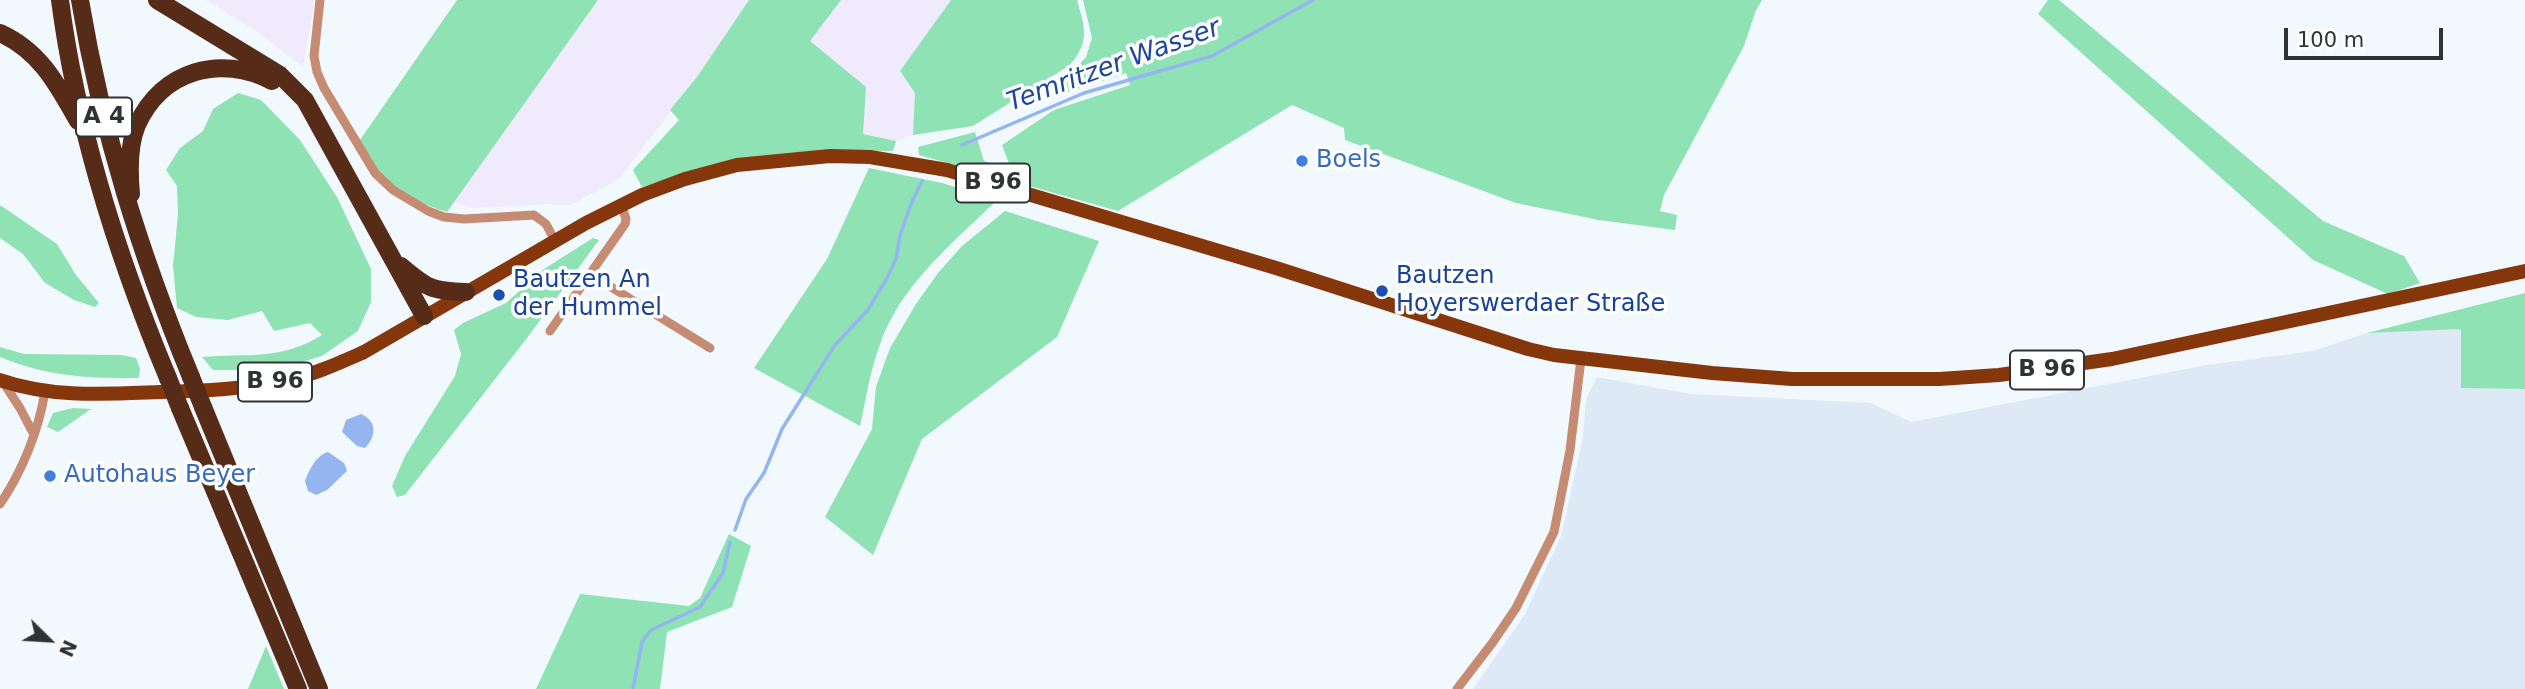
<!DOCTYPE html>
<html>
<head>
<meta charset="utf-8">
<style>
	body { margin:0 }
	#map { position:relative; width:2525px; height:689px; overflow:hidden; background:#f1f8fe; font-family:"DejaVu Sans",sans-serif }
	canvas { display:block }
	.north { position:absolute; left:14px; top:605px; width:70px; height:70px; -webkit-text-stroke:5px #fff; paint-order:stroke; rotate:114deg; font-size:19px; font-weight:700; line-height:28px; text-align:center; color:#303335 }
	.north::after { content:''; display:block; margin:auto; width:24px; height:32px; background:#303335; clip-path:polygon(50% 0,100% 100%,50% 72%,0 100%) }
	.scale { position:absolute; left:2284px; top:28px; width:159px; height:32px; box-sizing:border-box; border:4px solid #303335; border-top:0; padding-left:9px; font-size:21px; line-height:24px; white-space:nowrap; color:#303335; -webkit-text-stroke:5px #fff; paint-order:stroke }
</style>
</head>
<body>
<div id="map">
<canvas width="2525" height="689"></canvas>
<div class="north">N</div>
<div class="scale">100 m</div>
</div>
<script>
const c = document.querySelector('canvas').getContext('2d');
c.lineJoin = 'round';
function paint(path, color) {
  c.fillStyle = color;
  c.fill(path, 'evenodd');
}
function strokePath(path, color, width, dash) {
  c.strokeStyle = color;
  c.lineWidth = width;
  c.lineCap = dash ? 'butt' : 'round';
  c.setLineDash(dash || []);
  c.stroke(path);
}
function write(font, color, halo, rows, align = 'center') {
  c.font = font + ' "DejaVu Sans",sans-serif';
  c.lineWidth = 7;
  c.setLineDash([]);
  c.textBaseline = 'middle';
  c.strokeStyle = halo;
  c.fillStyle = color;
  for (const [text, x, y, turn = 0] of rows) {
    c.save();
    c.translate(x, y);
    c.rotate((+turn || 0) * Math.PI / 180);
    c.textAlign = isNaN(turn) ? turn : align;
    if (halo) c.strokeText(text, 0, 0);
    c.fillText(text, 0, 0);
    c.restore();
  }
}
paint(new Path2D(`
	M206,0H315L303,67L252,28Z
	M598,0H749L697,77L619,179L570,205L544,204L473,208L453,202Z
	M841,0H951L900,71L915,93L913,135L896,141L863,134L809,41Z`), '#efeafc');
paint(new Path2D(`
	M2461,328L2462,388L2525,389V689H1473L1525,614L1561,536L1583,436L1586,399L1597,377L1691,394L1871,403L1911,422L2207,365L2313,351L2367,333Z`), '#ddeaf5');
paint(new Path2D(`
	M457,0H598L447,212C424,205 395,193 379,174C372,164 366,150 360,140Z
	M749,0H841L810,41L866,87L863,134L896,141L893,151L824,150L729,160L642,187L633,170L679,120L670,110L697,77Z
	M951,0H1077C1085,28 1090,42 1070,65L973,126L913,135L915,93L900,71Z
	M1083,0H1762L1756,10L1744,46L1664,195L1660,211L1677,215L1675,230L1599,220L1516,203L1345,140L1344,128L1292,105L1118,211L919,155L918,147L975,132L984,161L1011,169L1002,145L1054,110L1130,85L1126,73L1050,98L1086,57L1092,38Z
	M2048,0H2059L2323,221L2404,256L2420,283L2388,294L2313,260L2038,14Z
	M238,93L261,100L300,140L337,197L371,269V302L358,331L322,356L274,370H213L202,357C247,353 281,361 322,335L310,323L274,331L262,311L228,320L196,317L177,308L173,266L178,214L177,186L166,170L180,148L203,131L213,109Z
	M869,168L942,183L997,200C953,243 899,286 879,347C870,372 866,399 860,426L754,368L827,259Z
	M0,205L57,244L76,275L99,303L95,307L74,300L45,283L23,254L0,238Z
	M1005,211L1099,241L1057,337L922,439L873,555L825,517L872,429L876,387L890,348L916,304L938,273L962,246Z
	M593,238L599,240L527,338L405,495L397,497L392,486L405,456L455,376L461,354L454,330L463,323L506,303L544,269Z
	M2525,293V389L2461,388V329L2367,333Z
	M0,347L24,354L121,355L136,358L140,369L139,378C91,379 45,376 0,357Z
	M73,408L91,409L58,432L47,427L53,413Z
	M729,534L751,546L732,607L667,632L660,689H536L580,594L689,606L700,598Z
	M266,646L284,689H248Z`), '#8fe2b3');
paint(new Path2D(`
	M361,414C377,421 377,436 365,448L357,446L342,432L346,420Z
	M328,452L344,463L347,471L327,490L316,495L308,491L305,481C309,471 316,455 328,452Z`), '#95b5f1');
strokePath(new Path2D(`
	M962,145L1084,93L1212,56L1313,0
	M735,530L746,499L764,473L782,429L835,345L867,311L886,280L896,259L900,235L911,204L922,181
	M633,689L642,642L651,630L700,607L723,573L730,542`), '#95b5f1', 3.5);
strokePath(new Path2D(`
	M320,0L314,56L317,72L324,88L375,173L393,190L428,211L444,217L464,219L534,215L546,224L555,241
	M590,274L710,348
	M550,331L625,224L626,219L621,204
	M3,382L20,408L33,433
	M0,504C22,472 39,430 45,391
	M1457,689L1493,642L1516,608L1554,532L1570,450L1581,359`), '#c68c73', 9);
strokePath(new Path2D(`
	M0,380C52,398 106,394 160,392C203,391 247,389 289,380C315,374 339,363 364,352L586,223L642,195L685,179L737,165L830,156L870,157L947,170L1276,268L1528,349L1554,355L1712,373L1792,379H1939L1999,375L2112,359L2525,271`), '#85360a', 14);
strokePath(new Path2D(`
	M60,0C77,130 118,258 168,378
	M80,0C102,132 140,253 191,377
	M157,0L280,75L305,100L424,316
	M0,33C40,51 57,84 78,121
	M131,194C129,172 128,146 137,125C162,70 221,54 272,81
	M401,266C427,288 431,291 466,292
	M203,407L319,689
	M180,408L298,689`), '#562b17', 18);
strokePath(new Path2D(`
	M191,377L203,407
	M168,378L180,408`), '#562b17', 18);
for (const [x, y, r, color] of [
	[1302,161,7,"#3f7fe0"],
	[1382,291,7,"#1a4fb4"],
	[499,295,7,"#1a4fb4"],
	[50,476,7,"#3f7fe0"]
]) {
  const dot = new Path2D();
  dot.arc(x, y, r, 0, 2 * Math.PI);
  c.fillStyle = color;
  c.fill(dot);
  strokePath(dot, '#fff', 2.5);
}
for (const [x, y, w] of [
	[104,117,56],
	[993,183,74],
	[2047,370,74],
	[275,382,74]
]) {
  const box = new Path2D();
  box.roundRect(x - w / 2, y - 19.5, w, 39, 5);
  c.fillStyle = '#fff';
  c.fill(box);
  strokePath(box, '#303335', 2);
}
write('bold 23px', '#303335', null, [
	["A 4",104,117],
	["B 96",993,183],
	["B 96",2047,370],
	["B 96",275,382]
]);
write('24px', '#366cbe', '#fff', [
	["Boels",1316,161],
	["Autohaus Beyer",64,476]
], 'left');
write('24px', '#164399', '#fff', [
	["Bautzen",1396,277],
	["Hoyerswerdaer Straße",1396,305],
	["Bautzen An",513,281],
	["der Hummel",513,309]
], 'left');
write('italic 26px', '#1e469b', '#fff', [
	["Temritzer Wasser",1114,66,-20]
]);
</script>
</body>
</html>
